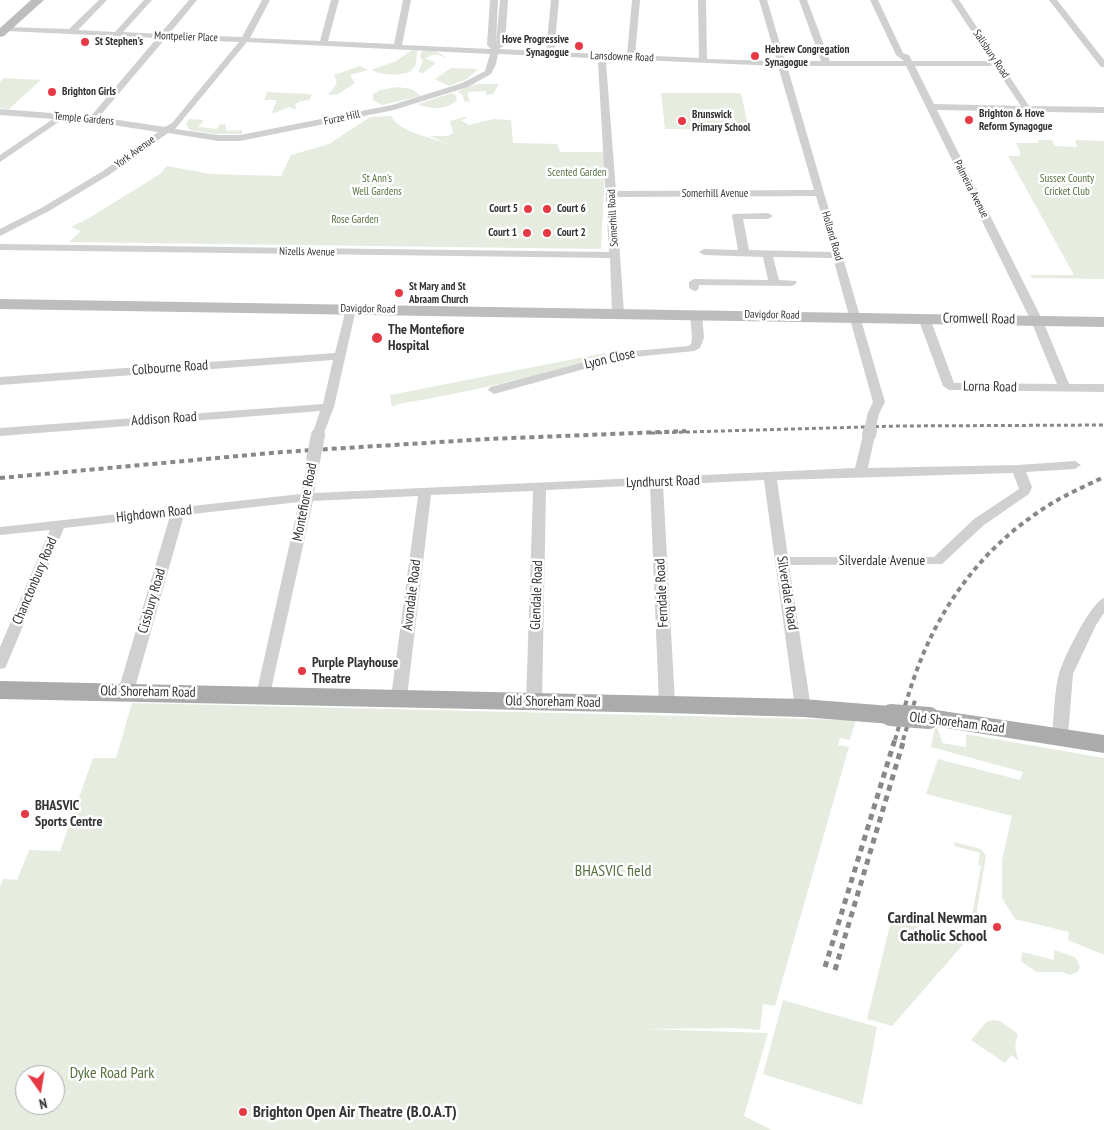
<!DOCTYPE html>
<html>
<head>
<meta charset="utf-8">
<style>
	body { margin:0 }
	#map { position:relative; width:1104px; height:1130px; overflow:hidden; background:#fff; font-family:"PT Sans Narrow",sans-serif }
	canvas { display:block }
	.north { position:absolute; left:15px; top:1065px; width:50px; height:50px; box-sizing:border-box; background:#fff; border:1px solid #adadad; border-radius:50%; rotate:167deg; font-size:14px; font-weight:700; line-height:20px; text-align:center; color:#333 }
	.north::after { content:''; display:block; margin:auto; width:18px; height:22px; background:#e63946; clip-path:polygon(50% 0,100% 100%,50% 72%,0 100%) }
</style>
</head>
<body>
<div id="map">
<canvas width="1104" height="1130"></canvas>
<div class="north">N</div>
</div>
<script>
const c = document.querySelector('canvas').getContext('2d');
c.lineJoin = 'round';
function paint(path, color) {
  c.fillStyle = color;
  c.fill(path, 'evenodd');
}
function strokePath(path, color, width, dash) {
  c.strokeStyle = color;
  c.lineWidth = width;
  c.lineCap = dash ? 'butt' : 'round';
  c.setLineDash(dash || []);
  c.stroke(path);
}
function write(font, color, halo, rows, align = 'center') {
  c.font = font + ' "PT Sans Narrow",sans-serif';
  c.lineWidth = 5;
  c.setLineDash([]);
  c.textBaseline = 'middle';
  c.strokeStyle = halo;
  c.fillStyle = color;
  for (const [text, x, y, turn = 0] of rows) {
    c.save();
    c.translate(x, y);
    c.rotate((+turn || 0) * Math.PI / 180);
    c.textAlign = isNaN(turn) ? turn : align;
    if (halo) c.strokeText(text, 0, 0);
    c.fillText(text, 0, 0);
    c.restore();
  }
}
paint(new Path2D(`
	M412,50L417,51L416,64L411,71C399,77 382,75 371,70L396,61Z
	M422,51H435L448,58L435,54L425,58L436,63L423,73L418,72L423,61L420,57Z
	M360,66L368,70L350,75L355,83L338,94L328,95L337,83L334,75Z
	M451,68L478,69L467,79L449,86L435,79Z
	M4,78L41,80L9,109L0,108V82Z
	M477,84H499L493,94L486,95V91L467,92L470,102L464,101L463,96L458,91Z
	M397,87L412,89L421,96L382,105L373,100V94L380,90Z
	M267,92L309,94L312,95L309,100L298,102L295,105L297,110L289,107L274,113L272,112L277,100H264Z
	M452,93L456,96L457,100C448,110 429,110 418,104Z
	M661,93H741L749,130L665,129Z
	M391,116C399,132 431,137 448,144L430,136H448L453,133L450,121L464,117L467,118L461,120L469,125L493,119L511,120L513,143L557,144L560,152H606L601,249L69,242L81,231L71,227L89,218L160,174L167,166L211,174L281,176L291,155L329,144L370,117Z
	M189,119L204,120L198,127L217,129L220,124H225L227,131L242,130V134H215L190,130L186,125Z
	M1038,140H1052L1055,146L1077,147L1075,140L1104,141V279L1032,278L1030,275H1074L1008,156H1019L1021,154L1016,143H1039Z
	M605,353L607,356C536,376 471,392 398,404L392,407L390,395Z
	M132,703L856,720L850,740L840,738L838,745L849,747L775,1006L763,1004L760,1030L733,1028L644,1029L768,1033L744,1116L772,1130H0V887L3,879L17,880L29,850L60,851L93,758H116ZM25,1075H55V1105H25Z
	M935,728L938,729L942,743L966,747V734L1104,758V955L1068,940L1069,932L1015,919L1002,898V860L1012,816L926,794L938,759L1020,780L1023,772L931,747Z
	M955,842L981,849L986,856L975,922L971,921L981,866L978,865L980,853L954,846Z
	M892,917L937,934L967,940L892,1026L867,1019Z
	M1054,950L1075,957L1080,966L1078,972L1070,975L1062,972H1036L1021,961L1022,952L1054,960Z
	M783,1000L877,1027L862,1105L763,1074Z
	M993,1020L1000,1021L1018,1034C1014,1045 1015,1050 1019,1061L1011,1055L1005,1063L971,1040L986,1022Z`), '#e6ecdf');
paint(new Path2D(`
	M99,0H107L78,30L115,32L144,0H152L123,32L160,34L189,0H197L169,34L242,37L262,0H270L250,38L320,41L331,0H339L328,41L394,44L403,0H411L402,45L491,49L487,45L490,0H498L496,44L500,0H508L505,45L499,49L546,51L551,0H559L554,52L627,55L632,0H640L635,55L699,58L698,0H706L707,59L777,61L759,0H767L785,61H821L799,0H807L830,61H904L896,55L870,0H878L903,53L909,55L912,61H991L951,0H959L1029,106L1104,107V113L937,110L1043,321L1069,384H1104V392L949,390L943,386L918,318L920,316L924,315L930,318L954,383L1057,384L1031,321L906,66H787L885,402L877,418L873,419L867,415L873,402L833,258L773,257L779,280L796,281L797,283L792,286L699,285L698,290L694,291L689,288V282L694,279L768,280L763,257L704,255L699,252L704,249L738,250L732,216L733,214L768,213L773,216L768,219H743L749,250L832,252L816,196L616,197L624,313L618,316L612,313L610,258L0,250V244L609,252L598,63L602,61L606,63L616,191L814,190L778,66L498,54L496,64L491,74L468,87L394,110L240,141H218L168,133L109,175L49,211L0,236V229L43,207L103,171L158,132L93,122L63,119L0,162V155L53,119L0,115V109L91,116L157,38L6,31L2,29L6,27L69,29ZM165,39L239,42L172,123L165,127L99,117ZM247,42L490,54L485,71L462,83L392,105L240,135H218L175,129ZM915,66H994L1021,106L934,104Z
	M1049,0H1057L1104,60V67H1101Z
	M351,306L356,309L334,407L322,438L318,439L312,435L320,411L0,436V428L323,404L333,360L0,385V377L335,353L346,309Z
	M696,311L702,314L704,338L700,348L694,351L624,358L494,394L488,390L490,387L623,352L688,346L691,344L692,338L690,314Z
	M869,431L875,435L868,468L1018,465L1075,461L1081,465L1075,469L1026,472L1032,487L1029,494L984,525L942,564L789,565L811,708L808,712L803,713L798,712L795,708L764,480L663,485L675,704L672,708L667,709L662,708L659,704L650,485L546,490L542,702L539,706L534,707L529,706L526,702L533,491L431,495L407,697L404,701L399,702L394,701L391,697L418,496L313,501L269,699L264,700L259,699L256,695L299,502L184,515L134,691L131,695L126,696L121,695L118,691L170,516L64,528L7,664L5,668L0,669V647L50,530L0,535V527L301,494L307,461L313,457L319,461L314,493L855,468L863,435ZM1013,473L1019,489L974,519L934,557H788L777,480Z
	M1104,598V613L1096,625L1073,674L1068,736L1066,740L1060,742L1054,740L1052,736C1054,717 1054,692 1059,674C1063,659 1091,602 1104,598Z`), '#d0d0d0');
paint(new Path2D(`
	M31,0H44L4,36L0,37V28Z
	M0,299L1104,317V327L0,309Z`), '#bdbdbd');
paint(new Path2D(`
	M0,681L803,699L891,706L900,709L904,715L900,721L891,724L803,717L667,713L0,699Z
	M929,709L1104,735V753L920,724L916,718L920,712Z`), '#ababab');
strokePath(new Path2D(`
	M651,433L898,426L1104,425`), '#888', 3, [4, 3]);
strokePath(new Path2D(`
	M0,478L282,452L488,439L686,431
	M895,740C901,719 907,698 914,678C937,611 978,553 1037,513C1058,498 1081,488 1104,477
	M903,740L916,697`), '#888', 4, [5, 4]);
strokePath(new Path2D(`
	M825,967L895,739
	M835,970L904,739`), '#888', 5, [6, 5]);
strokePath(new Path2D(`
	M869,433L873,415`), '#d0d0d0', 11);
strokePath(new Path2D(`
	M869,435L870,431
	M313,461L318,435`), '#d0d0d0', 14);
strokePath(new Path2D(`
	M891,715L929,718`), '#ababab', 22);
for (const [x, y, r, color] of [
	[85,42,5,"#e63946"],
	[579,46,5,"#e63946"],
	[755,56,5,"#e63946"],
	[52,92,5,"#e63946"],
	[969,120,5,"#e63946"],
	[682,121,5,"#e63946"],
	[528,209,5,"#e63946"],
	[547,209,5,"#e63946"],
	[527,233,5,"#e63946"],
	[547,233,5,"#e63946"],
	[399,293,5,"#e63946"],
	[377,338,6,"#e63946"],
	[302,671,5,"#e63946"],
	[25,814,5,"#e63946"],
	[997,927,5,"#e63946"],
	[243,1112,5,"#e63946"]
]) {
  const dot = new Path2D();
  dot.arc(x, y, r, 0, 2 * Math.PI);
  c.fillStyle = color;
  c.fill(dot);
  strokePath(dot, '#fff', 2);
}
write('11px', '#333', '#fff', [
	["Montpelier Place",186,37,2],
	["Salisbury Road",991,54,56],
	["Lansdowne Road",622,57,2],
	["Furze Hill",342,118,-12],
	["Temple Gardens",84,119,5],
	["York Avenue",135,152,-36],
	["Palmeira Avenue",971,189,63],
	["Somerhill Avenue",715,194],
	["Somerhill Road",613,218,-93],
	["Holland Road",832,236,74],
	["Nizells Avenue",307,252,1],
	["Davigdor Road",368,309,1],
	["Davigdor Road",772,315,1]
]);
write('bold 11px', '#333', '#fff', [
	["Hove Progressive",569,40,"right"],
	["Synagogue",569,53,"right"],
	["St Stephen's",95,42],
	["Hebrew Congregation",765,50],
	["Synagogue",765,63],
	["Brighton Girls",62,92],
	["Brighton & Hove",979,114],
	["Reform Synagogue",979,127],
	["Brunswick",692,115],
	["Primary School",692,128],
	["Court 5",518,209,"right"],
	["Court 6",557,209],
	["Court 1",517,233,"right"],
	["Court 2",557,233],
	["St Mary and St",409,287],
	["Abraam Church",409,300]
], 'left');
write('11px', '#56703f', '#fff', [
	["Scented Garden",577,173],
	["St Ann's",377,179],
	["Well Gardens",377,192],
	["Sussex County",1067,179],
	["Cricket Club",1067,192],
	["Rose Garden",355,220]
]);
write('14px', '#333', '#fff', [
	["Cromwell Road",979,319,1],
	["Lyon Close",610,359,-13],
	["Colbourne Road",170,368,-4],
	["Lorna Road",990,387,1],
	["Addison Road",164,419,-4],
	["Lyndhurst Road",663,482,-2],
	["Montefiore Road",305,502,-79],
	["Highdown Road",154,514,-6],
	["Silverdale Avenue",882,561],
	["Chanctonbury Road",35,581,-67],
	["Ferndale Road",662,593,-93],
	["Silverdale Road",787,593,81],
	["Avondale Road",412,595,-83],
	["Glendale Road",537,595,-88],
	["Cissbury Road",152,601,-74],
	["Old Shoreham Road",148,692,1],
	["Old Shoreham Road",553,702,1],
	["Old Shoreham Road",957,723,7]
]);
write('bold 14px', '#333', '#fff', [
	["The Montefiore",388,330],
	["Hospital",388,346],
	["Purple Playhouse",312,663],
	["Theatre",312,679],
	["BHASVIC",35,806],
	["Sports Centre",35,822]
], 'left');
write('16px', '#56703f', '#fff', [
	["BHASVIC field",613,871],
	["Dyke Road Park",112,1073]
]);
write('bold 16px', '#333', '#fff', [
	["Cardinal Newman",987,918],
	["Catholic School",987,936],
	["Brighton Open Air Theatre (B.O.A.T)",253,1112,"left"]
], 'right');
</script>
</body>
</html>
